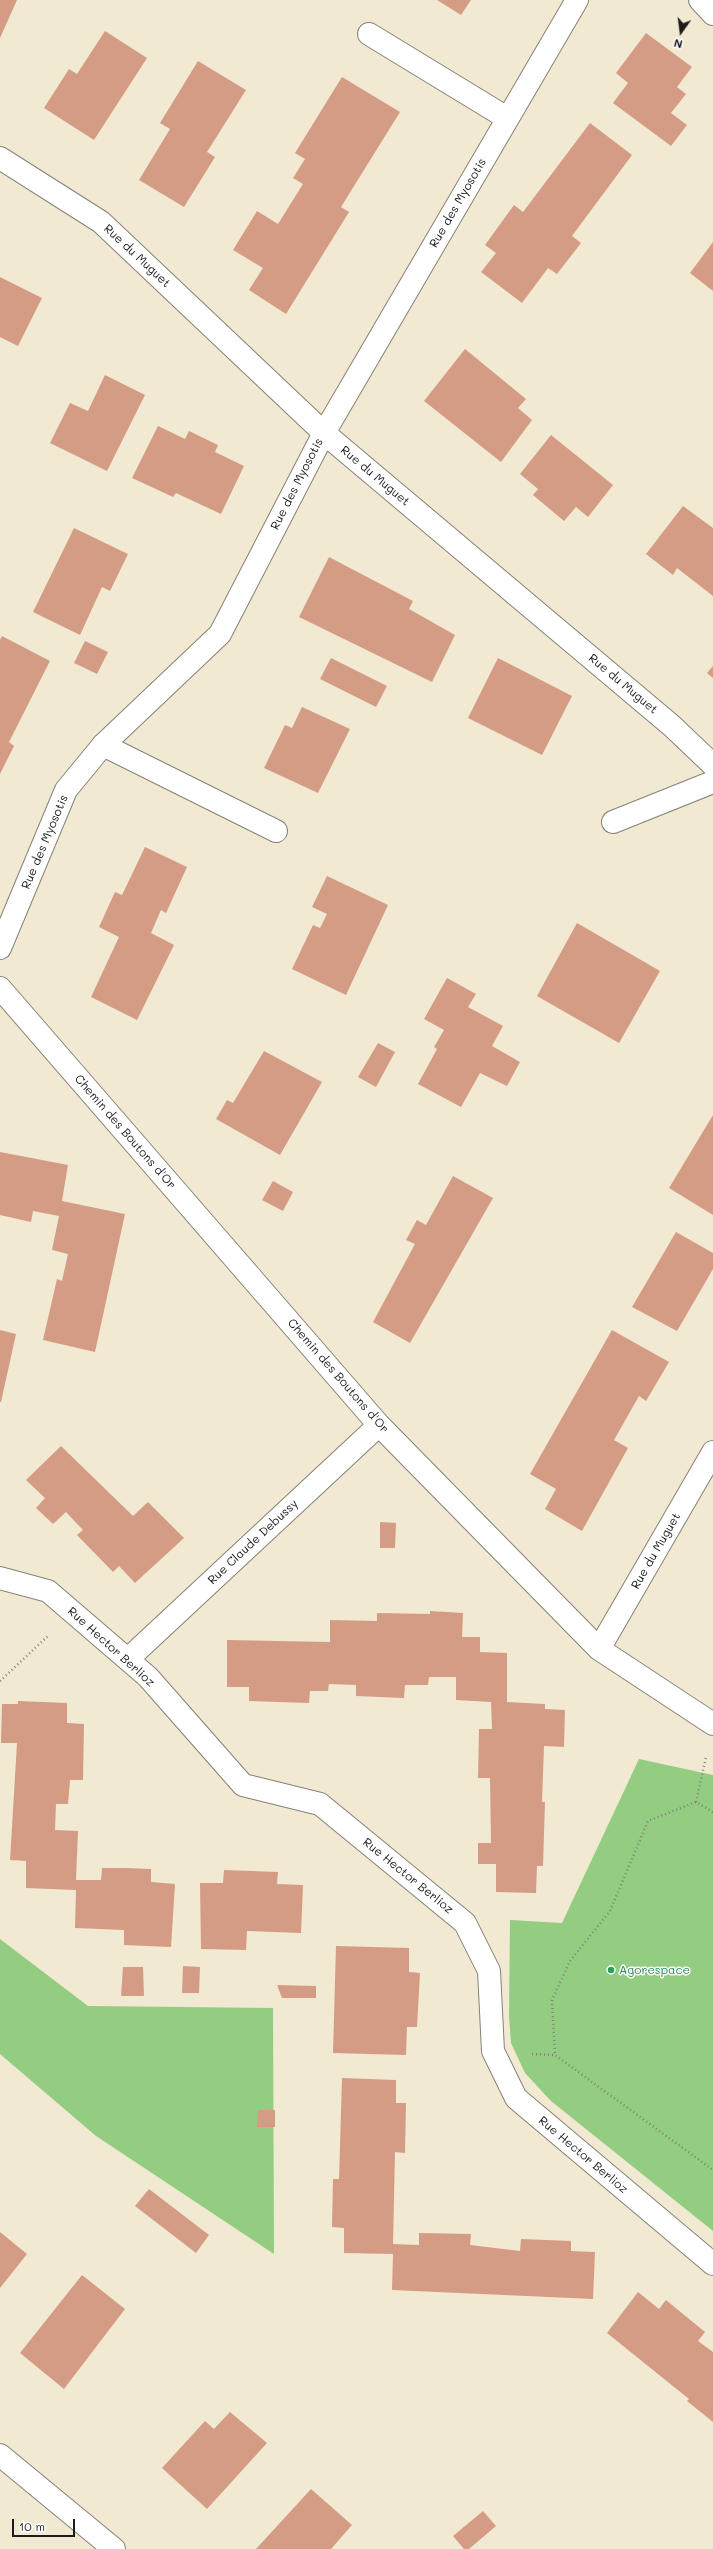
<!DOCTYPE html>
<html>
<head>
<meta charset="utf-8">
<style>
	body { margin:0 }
	#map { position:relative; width:713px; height:2549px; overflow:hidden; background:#f1e9d1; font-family:Mali,sans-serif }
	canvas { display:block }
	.north { position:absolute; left:661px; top:12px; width:40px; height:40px; -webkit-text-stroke:3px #fff; paint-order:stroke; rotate:194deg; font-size:11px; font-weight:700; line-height:16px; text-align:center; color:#1c1c1c }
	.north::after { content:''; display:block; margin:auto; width:14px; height:18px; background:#1c1c1c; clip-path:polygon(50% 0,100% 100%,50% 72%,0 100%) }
	.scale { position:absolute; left:12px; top:2519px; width:63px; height:18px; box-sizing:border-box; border:2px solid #1c1c1c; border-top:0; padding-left:5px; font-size:12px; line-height:14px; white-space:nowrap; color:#1c1c1c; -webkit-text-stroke:3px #fff; paint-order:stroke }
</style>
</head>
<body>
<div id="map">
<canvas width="713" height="2549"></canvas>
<div class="north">N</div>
<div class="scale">10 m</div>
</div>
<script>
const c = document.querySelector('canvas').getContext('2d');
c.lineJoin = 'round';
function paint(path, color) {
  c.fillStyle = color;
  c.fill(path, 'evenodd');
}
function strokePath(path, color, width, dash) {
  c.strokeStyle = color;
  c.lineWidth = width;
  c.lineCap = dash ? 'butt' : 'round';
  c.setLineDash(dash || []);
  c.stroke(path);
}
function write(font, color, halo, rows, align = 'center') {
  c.font = font + ' Mali,sans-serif';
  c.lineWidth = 3;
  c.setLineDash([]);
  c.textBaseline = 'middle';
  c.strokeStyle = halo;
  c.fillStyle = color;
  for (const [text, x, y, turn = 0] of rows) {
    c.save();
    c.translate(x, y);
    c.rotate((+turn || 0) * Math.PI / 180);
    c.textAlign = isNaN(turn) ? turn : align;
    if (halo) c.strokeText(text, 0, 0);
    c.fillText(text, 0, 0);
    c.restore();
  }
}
paint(new Path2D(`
	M639,1759L713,1775V2231L551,2101L525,2073L511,2043L509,2016L510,1920L562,1923Z
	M0,1939L88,2006L273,2008L274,2254L96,2136L0,2054Z`), '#93cd81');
paint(new Path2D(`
	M0,0H17L0,38Z
	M437,0H471L461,15Z
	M105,31L147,58L94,140L44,108L69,69L77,74Z
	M646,33L692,67L677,87L686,94L671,113L687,125L671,146L613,103L628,83L616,73Z
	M198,61L246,90L207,152L215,157L184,207L139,180L170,129L160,123Z
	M342,77L400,112L341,207L349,212L286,314L249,290L263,268L233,250L257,211L278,224L303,184L293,178L305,159L295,153Z
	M590,123L632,155L572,236L581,243L557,274L548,268L522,303L481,272L496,253L485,245L514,205L523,212Z
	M713,242V291L690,273Z
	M0,277L42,298L18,346L0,337Z
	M465,349L526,399L518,408L532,420L501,462L424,401Z
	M105,375L145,395L107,471L50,443L70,403L88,411Z
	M158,426L185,439L189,431L218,445L215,452L244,466L221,514L176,493L173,497L132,478Z
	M551,435L613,485L588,517L576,507L564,521L533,495L538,489L520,474Z
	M683,506L713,528V596L677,568L673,575L646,554Z
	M74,528L128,554L110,591L102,587L80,635L33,612Z
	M329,557L413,601L409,609L455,635L432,682L299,617Z
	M2,636L50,661L9,742L14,746L0,774V640Z
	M85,641L108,652L97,674L74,663Z
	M331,658L387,686L376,707L320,679Z
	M498,658L572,696L542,755L468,718Z
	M713,666V678L707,673Z
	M302,707L350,729L318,793L264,768L285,725L292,728Z
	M145,847L187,867L166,913L161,910L151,933L174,945L137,1020L91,997L119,937L99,927L115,892L122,895Z
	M327,876L388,905L346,995L292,969L313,925L320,928L327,914L312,907Z
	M577,923L660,971L619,1043L537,996Z
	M447,978L476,994L468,1007L503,1026L492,1046L520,1062L507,1086L480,1073L461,1107L418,1084L437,1049L434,1047L444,1030L424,1019Z
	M378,1043L395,1052L376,1087L358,1077Z
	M264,1051L322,1082L280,1155L216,1119L227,1100L233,1103Z
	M713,1115V1215L669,1188Z
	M0,1152L68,1165L62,1201L125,1214L95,1352L43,1340L57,1279L62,1281L68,1254L52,1250L59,1216L33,1211L31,1222L0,1215Z
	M453,1176L493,1198L410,1343L373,1322L415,1244L406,1240L417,1220L426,1225Z
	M273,1181L293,1192L283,1211L262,1200Z
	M676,1232L713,1253V1269L677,1331L632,1307Z
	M0,1330L16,1334L1,1402H0Z
	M612,1330L669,1362L646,1401L639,1396L614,1440L628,1448L582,1531L545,1509L556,1489L530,1474Z
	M61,1446L133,1516L148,1502L184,1538L135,1583L119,1566L113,1572L77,1535L83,1530L66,1512L53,1524L36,1508L45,1498L26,1480Z
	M380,1522L396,1523L395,1548H380Z
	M430,1611L463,1613L462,1637H480V1652L507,1653V1702L545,1704V1709L565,1710L564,1747L544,1746L542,1802H545L543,1866H537L536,1893L496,1892V1864H478V1843H491L490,1778H478L479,1729H492L491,1702L456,1700V1677H429L428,1685H405L404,1698L356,1696V1685L329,1684L328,1691H310L309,1703L249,1701V1687H227V1640L330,1642V1620L377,1621V1613L430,1614Z
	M18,1701L67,1703V1723L84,1724L83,1780H70L68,1804H56L55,1830L78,1831L76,1880H101L102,1868H126L151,1869V1882L175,1884L171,1947L124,1945V1930L75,1928L76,1890L26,1888V1861L10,1860L17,1743H1L2,1704H18Z
	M224,1870L278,1872L277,1884L303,1885L301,1933L247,1931L246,1950L201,1949L200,1883H223Z
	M336,1946L409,1948V1972L420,1973L417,2027H407L406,2055L333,2053Z
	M183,1966L200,1967L199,1993H182Z
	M123,1967H143L144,1996H121Z
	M277,1985L316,1986V1998H282Z
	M342,2078L396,2080V2103H406L405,2153L395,2152L393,2244L419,2245V2233L471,2234L470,2245L520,2251L521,2239L571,2241V2251L595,2252L593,2299L392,2290L393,2254L344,2253V2228L332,2227L333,2179H339Z
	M258,2110H275V2127H257Z
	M149,2189L209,2235L196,2253L135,2206Z
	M0,2232L27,2254L0,2288Z
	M82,2275L125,2309L64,2389L20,2353Z
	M638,2292L659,2309L666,2300L705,2332L698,2341L713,2352V2422L687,2401L689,2399L607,2333Z
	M230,2412L267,2443L207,2509L162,2468L205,2421L214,2429Z
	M311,2489L352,2525L331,2549H256Z
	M483,2511L496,2526L469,2549H464L453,2536Z`), '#d59c85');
const lane = new Path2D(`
	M369,34L507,118
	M103,745L276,831`);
const street = new Path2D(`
	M700,0L713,14
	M0,158L101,222L324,433L672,726L713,765
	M613,822L713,782
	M0,948L66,790L103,745L220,634L324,433L577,0
	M0,988L379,1425L599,1649L713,1724
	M0,1578L48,1591L148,1677L243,1785L320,1804L465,1923L489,1971L493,2051L516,2098L713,2264
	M599,1649L713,1452
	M128,1659L379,1425
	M0,2455L114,2549`);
strokePath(lane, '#868276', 24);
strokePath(street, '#868276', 24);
strokePath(new Path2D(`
	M0,1681L48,1636
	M696,1802L706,1757
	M713,1812L696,1802L648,1821L610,1911L570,1961L552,2000L555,2055L713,2170
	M532,2054L555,2055`), '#868276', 2.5, [1, 3]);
strokePath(lane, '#fff', 22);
strokePath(street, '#fff', 22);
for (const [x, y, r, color] of [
	[611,1970,4,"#2e9e5b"]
]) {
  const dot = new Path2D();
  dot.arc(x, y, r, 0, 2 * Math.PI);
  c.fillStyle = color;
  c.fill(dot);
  strokePath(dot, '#fff', 1.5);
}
write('12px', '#1c1c1c', '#fff', [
	["Rue des Myosotis",458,203,-60],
	["Rue du Muguet",137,256,43],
	["Rue du Muguet",375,476,40],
	["Rue des Myosotis",297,484,-63],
	["Rue du Muguet",623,684,40],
	["Rue des Myosotis",45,842,-67],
	["Chemin des Boutons d'Or",125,1132,49],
	["Chemin des Boutons d'Or",338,1376,49],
	["Rue Claude Debussy",253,1542,-43],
	["Rue du Muguet",656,1551,-60],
	["Rue Hector Berlioz",111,1647,42],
	["Rue Hector Berlioz",408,1876,39],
	["Rue Hector Berlioz",583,2155,40]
]);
write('12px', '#27864d', '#fff', [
	["Agorespace",619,1970]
], 'left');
</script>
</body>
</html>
